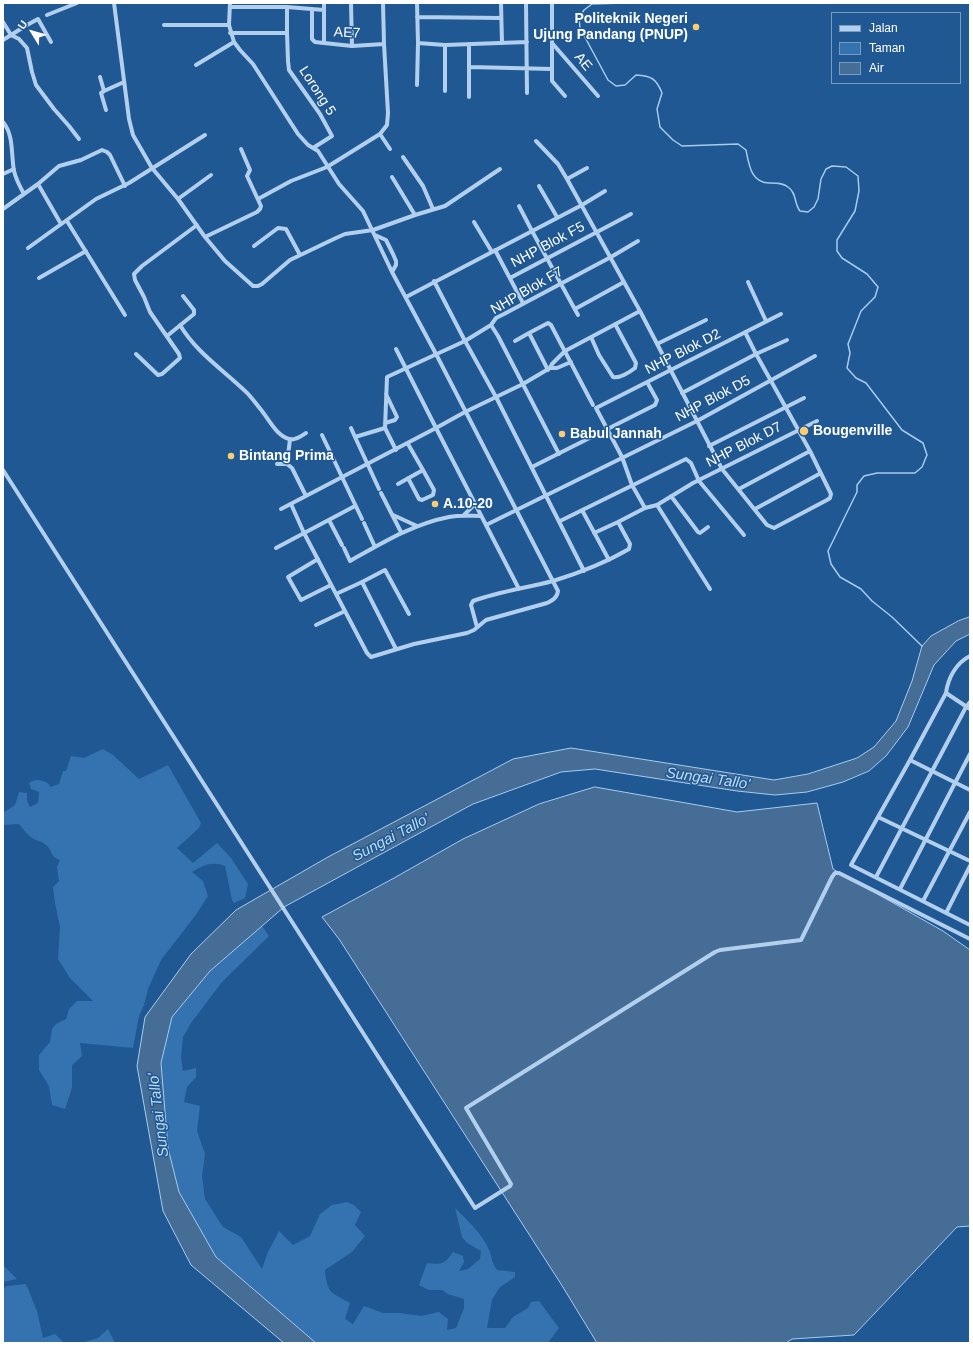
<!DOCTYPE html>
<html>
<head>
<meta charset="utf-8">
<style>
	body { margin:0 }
	#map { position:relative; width:973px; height:1346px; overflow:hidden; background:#205893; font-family:Arial,sans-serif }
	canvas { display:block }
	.frame { position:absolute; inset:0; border:4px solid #fff; pointer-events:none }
	.legend { position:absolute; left:831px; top:12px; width:130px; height:72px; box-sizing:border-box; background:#205893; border:1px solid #799bbe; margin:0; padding:5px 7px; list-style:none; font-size:12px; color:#fff }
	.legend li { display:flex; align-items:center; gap:8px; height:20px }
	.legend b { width:20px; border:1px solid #799bbe }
	.north { position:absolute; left:12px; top:12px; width:40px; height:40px; -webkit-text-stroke:3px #205893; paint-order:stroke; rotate:307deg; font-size:11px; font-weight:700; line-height:16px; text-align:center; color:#fff }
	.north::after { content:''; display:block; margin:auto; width:14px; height:18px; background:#fff; clip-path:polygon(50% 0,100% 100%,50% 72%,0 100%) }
</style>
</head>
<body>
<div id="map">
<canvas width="973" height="1346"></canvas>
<div class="frame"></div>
<ul class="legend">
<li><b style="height:5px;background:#b2d0ee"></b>Jalan</li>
<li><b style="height:11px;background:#3472b0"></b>Taman</li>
<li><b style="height:11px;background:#456d96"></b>Air</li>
</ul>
<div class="north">U</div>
</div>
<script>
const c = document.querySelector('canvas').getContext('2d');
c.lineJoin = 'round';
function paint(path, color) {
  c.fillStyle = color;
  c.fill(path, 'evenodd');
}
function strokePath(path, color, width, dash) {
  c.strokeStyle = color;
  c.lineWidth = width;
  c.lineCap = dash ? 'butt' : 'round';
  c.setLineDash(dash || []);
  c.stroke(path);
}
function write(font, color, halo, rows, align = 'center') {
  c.font = font + ' Arial,sans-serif';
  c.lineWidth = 3;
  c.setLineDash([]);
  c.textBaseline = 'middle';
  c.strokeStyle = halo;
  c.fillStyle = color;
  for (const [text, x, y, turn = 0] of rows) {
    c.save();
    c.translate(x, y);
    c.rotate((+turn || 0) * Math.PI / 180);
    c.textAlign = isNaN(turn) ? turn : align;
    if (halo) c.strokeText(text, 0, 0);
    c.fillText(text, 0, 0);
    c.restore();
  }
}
paint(new Path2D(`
	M103,749L113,755L139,779L168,765L201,823L199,828L177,848L193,863L217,843L231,858L248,884L245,898L234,903L232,900L225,866C213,861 203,865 192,872L203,881L208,896L195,916L161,960L148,989L144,1005L139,1016L133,1048L80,1043L82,1056L72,1065V1088L65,1109L52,1105L49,1086L39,1070V1055L50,1042L52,1029L56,1024L66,1019L69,1009L77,1001H93L70,978L58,959L60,927L55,903L53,887L59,881L57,867L60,860C49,856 53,851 46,845C42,841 36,841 32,838C27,835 23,828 19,824L3,825V813L15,805L19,792L27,793V801L30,807L38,803L39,792L31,789L29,783C36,778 42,780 49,784L50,787L59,784L63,771H66L71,756L84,758Z
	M262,926L269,936L222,982L191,1023L183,1037L181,1057L183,1071L196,1068V1077L187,1087L184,1102L200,1106L197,1131L205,1154L202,1176L205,1199L223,1227L241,1237L262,1269L268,1252L279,1231L293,1245L310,1236L320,1214L332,1205L347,1202L354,1205L361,1212L355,1225L365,1236L352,1252L325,1270C327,1294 331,1292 350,1303L345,1319L353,1324L364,1306L383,1313H400L421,1316L439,1312L448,1319L447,1330L456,1328L464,1308V1299L448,1294L442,1290H429L419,1285L427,1263C441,1265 445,1264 453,1252L463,1256L464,1262L459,1271L468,1269L480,1259L481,1251L467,1243L462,1237L455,1208C467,1220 482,1233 489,1250C493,1258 490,1260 497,1270L515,1272V1277L499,1288L492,1300L487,1328H505L513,1317L528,1308L531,1302L539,1301L559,1328L548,1343H316L216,1257L179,1192L168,1148L161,1063L172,1017L210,971Z
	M3,1265L17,1279L3,1282Z
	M26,1284L37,1311L43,1338L55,1334L64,1343H3V1289L7,1286Z
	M108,1329L115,1343H81L98,1338Z`), '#3472b0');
const water = new Path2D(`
	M970,617V634L956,641L934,665L908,727L886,756L869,771L843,782L807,792L775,795L737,791L595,769L561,772L473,804L284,907L210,971L172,1017L161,1063L168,1148L179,1192L216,1257L316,1343H284L191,1265L163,1211L137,1066L145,1017L191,954L236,910L328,857L513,759L571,748L774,780L808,774L857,758L874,747L896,721L912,681L922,646L931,636L958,621Z
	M595,787L737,812L817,803L833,869L943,931L970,950V1226L957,1227L854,1335L792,1339L786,1343H597L561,1284L339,939L322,917L394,878L463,839L539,804Z`);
paint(water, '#456d96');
strokePath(water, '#a6cbef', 1);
strokePath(new Path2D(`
	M624,3L592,4L584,10L579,18L580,28L608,80L616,86L625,85L636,75C651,76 656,78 662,93L657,109L660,127L673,140L682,146L738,144L746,150C749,165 751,184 771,183C777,183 783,183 788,187C797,193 794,204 800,211L808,212L814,207L818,199L821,179L826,169L832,166L846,167L858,176L859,191L855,211L837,240V251L842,258L867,274L878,287L875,297L861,311L848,344L850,353L847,368L856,378L866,383L902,430L923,443L927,455L922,467L915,473H877L864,476L857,485V492L828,551L831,564L840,577L861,589L872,601L892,617L922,646`), '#a6cbef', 1.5);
strokePath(new Path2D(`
	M114,3L129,119L133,135L152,168L178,199L205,237L225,261L253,286H258L262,284L290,260L336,238L345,234L373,230L415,215L445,206L500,169
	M324,3V43L352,46L384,44
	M351,3L352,46
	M417,3L418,43L445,45L527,42
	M501,3L502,43
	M526,3L527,93
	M552,3V81L565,96
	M230,7H287L324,10
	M312,9V39L315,42L324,43
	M47,15L77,3
	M417,17L501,18
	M3,22L11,35L19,39L27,48L32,72L36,85L54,109L69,126L79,139
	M164,25H229L230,3
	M229,25L234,42L240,50L253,64L298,134L308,145L318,151L339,184L363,211L392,272L436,354L558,591C557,598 553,600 547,603L486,620L474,630L467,633L414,644L371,657L367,653L304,533L291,504
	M230,33H287V7
	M287,33L288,61L289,70L320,114L332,136L313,148
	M3,40L27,25L38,19L51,42
	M552,43L598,96
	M445,45V91
	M196,65L234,42
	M470,67L552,69
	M100,77L104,91L124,82
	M417,85L418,43
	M104,91L101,93L106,110
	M469,97V44
	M3,122C14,135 11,155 14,171C16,179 20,187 24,194
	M380,134L390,149
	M536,141L558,164L567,179L640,311L722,469L767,525L774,528L827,500L830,498L831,494L810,451L756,354L745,332
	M403,157L423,186L433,209
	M3,174L14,169
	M392,177L415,215
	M567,179L587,168
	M38,184L61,224
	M539,186L557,217
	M178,199L211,175
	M258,199L291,181L327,167L380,134L387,125L388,113L384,44L383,3
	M519,206L532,231L578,315
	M3,209L38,184L59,166L81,160L102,150L107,152L110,155L125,186
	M67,221L125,315
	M474,222L492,252
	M375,235L386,240L393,254L396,261V265L392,272
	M205,237L257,212L260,209L261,206L247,176L250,170L241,149
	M254,246L278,228L286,229L300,255
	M28,248L96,199L129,183L205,135
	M495,250L523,303
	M39,278L86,251
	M510,278L631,214
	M434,281L465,341L496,397L584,571
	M748,282L766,321
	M406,297L582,205L605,191
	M575,309L624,282
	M180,325C196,352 222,369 244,390C251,396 256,404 262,411C269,420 277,436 289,439C295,441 301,436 306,433
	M167,336L194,314V310L183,296
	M591,337L599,355L613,377C619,379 630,372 635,368L636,363L615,324
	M515,341L529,333
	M657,344L706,320
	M136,354L158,375L162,374L180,358L179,354L150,312L144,297L135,280L134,274L142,266L197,225
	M550,368L552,364L565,351L640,311
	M548,370L529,333L548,323L551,325L593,405
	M682,393L756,354L787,340
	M385,423L395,420L397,417L386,394
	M351,428L355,437
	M385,428L396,450
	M322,435L362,519
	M709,446L804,398
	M559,454L498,336L491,325L496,318L504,314L611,257L638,241
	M277,464H287L292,468L306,496
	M287,464L290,439
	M532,467L655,405L657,400L647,382
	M3,470L475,1208L510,1186L511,1184L466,1108L715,952L720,950L801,940L832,877L835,873H839L970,939
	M408,478L419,499L422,500L433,495L434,490L423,470
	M398,484L423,470L408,444
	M379,489L355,437L385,428L387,377L465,341L491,325
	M739,489L810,451
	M381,493L401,532
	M671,496L698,532L700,533L708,527
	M657,505L710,589
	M645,508L657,505L693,483L817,421
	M281,509L436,428L396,349
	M755,509L821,473
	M582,510L609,560
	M393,515L417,526
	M463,516L475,504
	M329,520L342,545
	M560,521L686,459L691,463L699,481L744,535
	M364,523L375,547
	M486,525L436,428L465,412L523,384L550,368H557L571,362
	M594,533L618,522L645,508L632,485L622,457L596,408L781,314
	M276,548L355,506
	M344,548L350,561C382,543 413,524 449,517C460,515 470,516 481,516
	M318,559L288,577L301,600L331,585
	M362,582L385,570L409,614
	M519,589L486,525L697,421L815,356
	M336,594L362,582L396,649
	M316,625L345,611
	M477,627L471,605L473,601C498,592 526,588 553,581C579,573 605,563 629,549L630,544L618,522
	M970,656C956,663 948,678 946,693L910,760L851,865L970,925
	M946,693L970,709
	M910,760L970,790
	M878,817L970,861
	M876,877L966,707L970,702
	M900,889L970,754
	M923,901L970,812
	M946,913L970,866`), '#b2d0ee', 4);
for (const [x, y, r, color] of [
	[696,27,4,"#fbcd73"],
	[804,431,5,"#fbcd73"],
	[562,434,4,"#fbcd73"],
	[231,456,4,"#fbcd73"],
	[435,504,4,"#fbcd73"]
]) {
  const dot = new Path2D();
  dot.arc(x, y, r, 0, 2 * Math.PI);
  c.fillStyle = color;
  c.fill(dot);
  strokePath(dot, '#205893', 1.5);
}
write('bold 14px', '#fff', '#205893', [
	["Politeknik Negeri",688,19,"right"],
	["Ujung Pandang (PNUP)",688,35,"right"],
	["Bougenville",813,431],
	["Babul Jannah",570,434],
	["Bintang Prima",239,456],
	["A.10-20",443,504]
], 'left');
write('14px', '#fff', '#205893', [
	["AE7",347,33,3],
	["AE",583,62,50],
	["Lorong 5",317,91,57],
	["NHP Blok F5",548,245,-28],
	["NHP Blok F7",527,291,-30],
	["NHP Blok D2",683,352,-27],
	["NHP Blok D5",713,399,-28],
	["NHP Blok D7",744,445,-27]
]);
write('italic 15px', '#bedaf4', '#205893', [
	["Sungai Tallo'",708,779,8],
	["Sungai Tallo'",391,838,-28],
	["Sungai Tallo'",159,1115,-97]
]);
</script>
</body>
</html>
